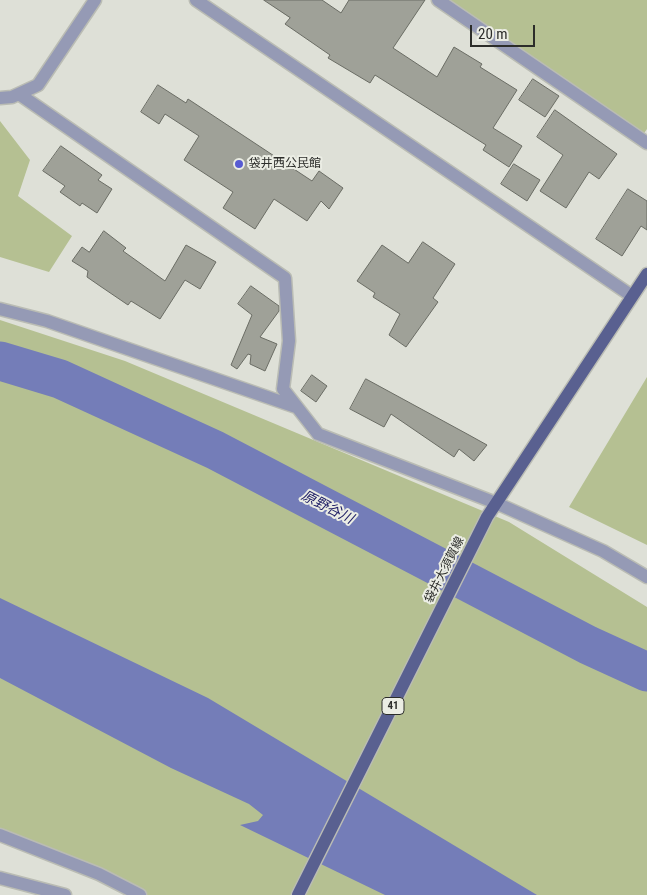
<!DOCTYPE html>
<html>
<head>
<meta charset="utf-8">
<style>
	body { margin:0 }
	#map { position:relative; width:647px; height:895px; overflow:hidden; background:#dee0d7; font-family:"Roboto Condensed",sans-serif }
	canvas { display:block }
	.scale { position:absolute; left:470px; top:25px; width:65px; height:22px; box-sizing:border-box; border:2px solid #2c2d2a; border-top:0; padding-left:6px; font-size:15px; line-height:18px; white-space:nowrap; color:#2c2d2a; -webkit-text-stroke:4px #ebede4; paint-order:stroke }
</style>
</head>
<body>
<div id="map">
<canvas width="647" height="895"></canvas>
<div class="scale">20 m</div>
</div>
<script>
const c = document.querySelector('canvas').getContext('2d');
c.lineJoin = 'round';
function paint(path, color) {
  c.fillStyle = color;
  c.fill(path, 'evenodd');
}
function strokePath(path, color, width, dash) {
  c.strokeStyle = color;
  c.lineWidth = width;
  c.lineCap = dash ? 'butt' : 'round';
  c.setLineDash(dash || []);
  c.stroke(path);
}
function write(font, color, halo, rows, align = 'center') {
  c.font = font + ' "Roboto Condensed","Noto Sans JP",sans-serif';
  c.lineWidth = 4;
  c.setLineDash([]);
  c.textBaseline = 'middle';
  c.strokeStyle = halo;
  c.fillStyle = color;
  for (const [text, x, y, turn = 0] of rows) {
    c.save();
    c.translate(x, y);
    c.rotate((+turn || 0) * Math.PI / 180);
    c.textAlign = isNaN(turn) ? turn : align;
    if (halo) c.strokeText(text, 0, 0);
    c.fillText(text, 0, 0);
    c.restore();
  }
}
paint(new Path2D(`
	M447,0H647V129L642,136Z
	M0,121L30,160L18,196L72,236L49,272L0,257Z
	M0,320L125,361L509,522L647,607V895H139L0,838Z
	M647,377V545L569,507Z`), '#b5c092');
paint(new Path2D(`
	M0,598L208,698L537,895H385L240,825L258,821L263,815L249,804L171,768L0,678Z`), '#747db8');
strokePath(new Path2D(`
	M0,361L60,379L215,450L588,645L647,672`), '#747db8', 39);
const building = new Path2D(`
	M264,0H322L341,13L349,0H425L393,48L437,77L454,47L482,64L480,67L517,90L493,128L522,146L509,167L483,150L486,145L375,75L370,83L328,58L330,55L285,24L290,18Z
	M533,79L559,96L545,117L519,100Z
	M158,85L186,103L188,99L312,181L319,171L343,188L329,209L321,201L307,221L274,199L255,229L223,208L233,192L184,160L199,136L165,114L159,124L141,112Z
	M555,110L617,154L599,179L589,172L566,208L540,191L563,155L537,137Z
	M61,146L102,175L98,180L112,189L97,213L82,203L80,206L60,192L65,186L43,171Z
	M514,164L540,180L527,201L501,184Z
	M628,189L647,201V230L641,226L622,256L596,239Z
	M104,231L126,248L123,251L165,281L186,245L216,262L200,289L185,280L160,319L131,301L128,305L100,286L87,277L88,271L72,261L82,247L89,252Z
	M423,242L455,264L433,298L438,302L406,347L389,335L400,314L373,297L375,293L357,281L382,245L408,263Z
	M251,286L279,306V311L260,337L277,344L265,371L250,364L251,355L248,354L237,369L231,365L252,315L238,304Z
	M312,375L327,386L316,402L301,391Z
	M366,379L469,435L487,445L474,461L459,449L454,457L391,414L384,427L350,409Z`);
paint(building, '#9fa198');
strokePath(building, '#6a6c64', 1);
const minor = new Path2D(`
	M438,0L647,143
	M19,94L285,278L289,341L283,389L318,434L496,503L603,551L647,577
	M0,98L12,97L38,85L95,0
	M0,309L47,321L296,407
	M0,835L99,874L140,895
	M0,878L65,895`);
const tertiary = new Path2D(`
	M196,0L632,296`);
const primary = new Path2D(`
	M298,895L487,517L647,274`);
strokePath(minor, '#babcb4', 15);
strokePath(tertiary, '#babcb4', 15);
strokePath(primary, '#babcb4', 15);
strokePath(minor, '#959ab5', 12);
strokePath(tertiary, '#959ab5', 12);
strokePath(primary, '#596090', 12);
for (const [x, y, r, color] of [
	[239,164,5,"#575bd2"]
]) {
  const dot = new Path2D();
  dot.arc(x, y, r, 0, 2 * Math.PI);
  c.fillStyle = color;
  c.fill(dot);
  strokePath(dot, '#ebede4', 2);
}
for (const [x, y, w] of [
	[393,706,22]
]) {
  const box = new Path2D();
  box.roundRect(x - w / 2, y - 8.5, w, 17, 4);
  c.fillStyle = '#ebede4';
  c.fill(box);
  strokePath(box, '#2c2d2a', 1);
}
write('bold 11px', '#2c2d2a', null, [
	["41",393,706]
]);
write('12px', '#2c2d2a', '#ebede4', [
	["袋井西公民館",249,164]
], 'left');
write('12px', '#2c2d2a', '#ebede4', [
	["袋井大須賀線",445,570,-63]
]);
write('italic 14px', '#212067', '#ebede4', [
	["原野谷川",327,508,27]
]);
</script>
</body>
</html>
